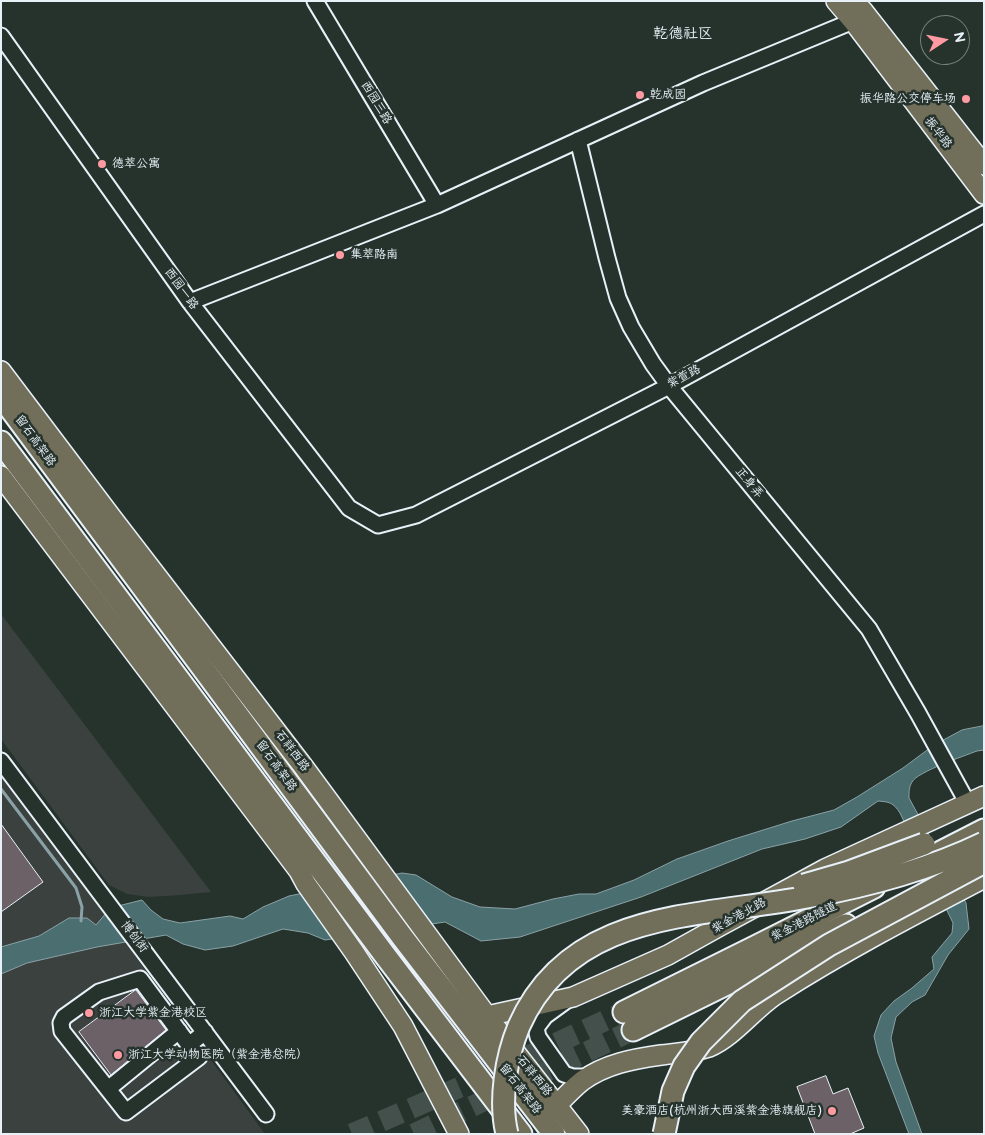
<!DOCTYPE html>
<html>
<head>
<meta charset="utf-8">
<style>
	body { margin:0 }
	#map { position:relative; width:985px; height:1135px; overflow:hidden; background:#26332d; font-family:"Balsamiq Sans",sans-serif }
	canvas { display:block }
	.frame { position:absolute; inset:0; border:2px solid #e8f1f8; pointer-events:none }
	.north { position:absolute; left:920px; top:15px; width:50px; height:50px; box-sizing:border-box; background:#26332d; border:1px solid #747f7e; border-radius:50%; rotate:79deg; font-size:14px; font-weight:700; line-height:20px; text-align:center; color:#e8f1f8 }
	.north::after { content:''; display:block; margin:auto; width:18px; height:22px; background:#ff9aa2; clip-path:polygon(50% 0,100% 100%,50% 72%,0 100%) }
</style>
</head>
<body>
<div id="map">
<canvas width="985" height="1135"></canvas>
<div class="frame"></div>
<div class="north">N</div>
</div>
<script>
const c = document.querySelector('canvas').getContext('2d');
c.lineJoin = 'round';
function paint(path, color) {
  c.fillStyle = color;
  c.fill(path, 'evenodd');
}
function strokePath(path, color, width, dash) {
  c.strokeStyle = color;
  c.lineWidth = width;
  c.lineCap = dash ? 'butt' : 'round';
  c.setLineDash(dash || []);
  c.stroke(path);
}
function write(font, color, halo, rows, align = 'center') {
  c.font = font + ' "Balsamiq Sans","LXGW WenKai TC",sans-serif';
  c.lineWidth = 5;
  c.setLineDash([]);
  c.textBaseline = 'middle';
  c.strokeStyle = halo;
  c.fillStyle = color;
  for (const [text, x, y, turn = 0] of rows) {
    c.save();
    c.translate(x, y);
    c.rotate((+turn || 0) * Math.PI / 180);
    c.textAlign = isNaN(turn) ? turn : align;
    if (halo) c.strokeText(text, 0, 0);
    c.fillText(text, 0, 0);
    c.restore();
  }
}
paint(new Path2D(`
	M1,614L211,892L180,895L149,897L127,894L109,885L1,739Z
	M1,776L90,894L265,1134H1Z`), '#3b413e');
const water = new Path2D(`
	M984,726V750L977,751C964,756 917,772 912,782C909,787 909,792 909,798L966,903L969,929L948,955L925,995L912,1002L896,1017L891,1038L896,1062L922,1134H909L878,1053L874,1036L881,1015L894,1001L912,988L934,969L932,957L952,933L953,923L900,813C893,802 889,802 878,801L841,827L805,839L762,849L641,897L520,937L481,941L445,922L325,940L308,933L283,929L233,946L205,950L183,944L166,935L97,947L27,963L1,974V947L39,936L69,918H87L96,925L107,912L122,905L142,900L151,910L163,919L180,923L230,916L243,919L263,907L289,896L402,873L416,875L452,897L480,907L515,909L553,899L579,894H596L634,880L677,859L728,841L792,821L834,810L857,797L903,768L934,745L962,730Z`);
paint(water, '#4b6e70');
strokePath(water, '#8aa2a6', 1);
strokePath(new Path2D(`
	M1,789L76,888L82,907L81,921`), '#8aa2a6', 3);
const building = new Path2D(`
	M1,824L43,882L1,912Z
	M136,990L166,1030L111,1075L79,1032Z
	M826,1076L833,1094L848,1088L864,1128L850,1134H815L797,1087Z`);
paint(building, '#6b6166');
strokePath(building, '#e8f1f8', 1);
strokePath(new Path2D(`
	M352,1134L465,1085L624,1012
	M414,1134L633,1030`), '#43504b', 21, [21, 11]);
const minor = new Path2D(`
	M315,1L437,205
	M1,36L190,302L349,508L378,525L416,515L669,386L984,214
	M578,140L607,258L618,298L631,327L653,364L669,386L869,629L918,713L968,804
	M190,302L437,205L703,83L853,21L861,14
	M1,761L266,1114
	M567,1000L545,1016L536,1028L538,1037L564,1074L573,1077H590
	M189,1045L140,979L99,992L64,1017L61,1023L62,1031L126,1112L199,1057L189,1045L205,1032
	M108,1089L179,1031`);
const major = new Path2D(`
	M836,1L853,21L984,194
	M854,1L864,12L984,165
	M1,371L112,518L303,766L487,1016L579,1134
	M1,476L299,871L306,884L354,952L403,1026L459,1134
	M487,1016L573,997L668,955L720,926L825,869L984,796
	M557,1105C565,1097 573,1088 582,1081C605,1064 633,1059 661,1055C677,1053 694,1052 709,1047C733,1037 754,1009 775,995C842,952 913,915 984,878`);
const highway = new Path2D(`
	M1,396L403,938L554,1134
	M1,442L384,954L521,1134
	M941,852L984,830
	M624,1012L757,946L874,887
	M633,1030L846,925`);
strokePath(minor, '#e8f1f8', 19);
strokePath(major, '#e8f1f8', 22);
strokePath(highway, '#e8f1f8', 25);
strokePath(minor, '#26332d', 15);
strokePath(major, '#716e59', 19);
strokePath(highway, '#716e59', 21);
const highwayBridge = new Path2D(`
	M804,885L849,872L924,844
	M507,1134C499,1101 506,1057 519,1026C571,908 700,918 807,897C868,886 928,870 984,843
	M664,1134L673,1091L684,1066L701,1042L742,1001L829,945L984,862`);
strokePath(highwayBridge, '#e8f1f8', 25, []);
strokePath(highwayBridge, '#716e59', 21);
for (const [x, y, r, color] of [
	[640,95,5,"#ff9aa2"],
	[966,99,5,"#ff9aa2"],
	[102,164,5,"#ff9aa2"],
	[340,255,5,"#ff9aa2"],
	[89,1013,5,"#ff9aa2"],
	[118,1055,5,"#ff9aa2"],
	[832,1111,5,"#ff9aa2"]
]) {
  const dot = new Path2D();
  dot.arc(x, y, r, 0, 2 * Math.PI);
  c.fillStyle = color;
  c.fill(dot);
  strokePath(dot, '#26332d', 2);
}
write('12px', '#e8f1f8', '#26332d', [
	["乾成园",650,95],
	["振华路公交停车场",956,99,"right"],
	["德萃公寓",112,164],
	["集萃路南",350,255],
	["浙江大学紫金港校区",99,1013],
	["浙江大学动物医院（紫金港总院）",128,1055],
	["美豪酒店(杭州浙大西溪紫金港旗舰店)",822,1111,"right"]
], 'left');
write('12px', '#e8f1f8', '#26332d', [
	["西园三路",376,103,59],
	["振华路",938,133,53],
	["西园一路",181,289,54],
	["紫萱路",684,377,-28],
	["留石高架路",35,441,54],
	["正身弄",749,483,51],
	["石祥西路",292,751,53],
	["留石高架路",276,766,54],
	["紫金港北路",739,916,-29],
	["紫金港路隧道",804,922,-27],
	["博创街",134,937,53],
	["石祥西路",534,1076,51],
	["留石高架路",520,1089,52]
]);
write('15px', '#e8f1f8', '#26332d', [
	["乾德社区",683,34]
]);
</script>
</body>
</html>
